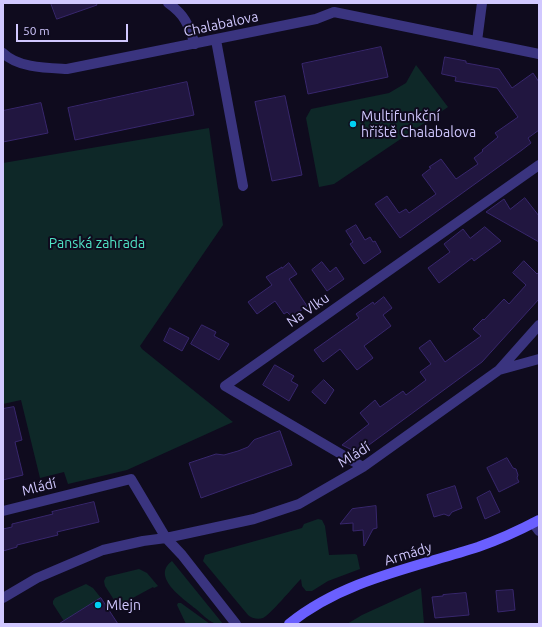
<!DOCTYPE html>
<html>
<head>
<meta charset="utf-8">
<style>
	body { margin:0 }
	#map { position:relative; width:542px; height:627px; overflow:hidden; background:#0f0b1e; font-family:Ubuntu,sans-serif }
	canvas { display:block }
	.frame { position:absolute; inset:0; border:4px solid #d1c8ff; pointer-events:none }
	.scale { position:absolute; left:16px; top:24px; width:112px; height:18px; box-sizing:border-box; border:2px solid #d1c8ff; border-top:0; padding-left:5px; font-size:12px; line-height:14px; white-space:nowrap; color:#d1c8ff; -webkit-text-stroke:3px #0f0b1e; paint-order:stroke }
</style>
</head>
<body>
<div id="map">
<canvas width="542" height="627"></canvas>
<div class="frame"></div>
<div class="scale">50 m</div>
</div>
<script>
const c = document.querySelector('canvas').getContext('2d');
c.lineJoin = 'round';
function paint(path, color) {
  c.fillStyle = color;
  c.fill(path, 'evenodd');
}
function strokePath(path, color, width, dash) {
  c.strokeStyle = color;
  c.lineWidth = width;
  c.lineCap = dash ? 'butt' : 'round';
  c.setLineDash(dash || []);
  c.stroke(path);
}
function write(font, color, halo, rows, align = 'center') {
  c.font = font + ' Ubuntu,sans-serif';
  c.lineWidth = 4;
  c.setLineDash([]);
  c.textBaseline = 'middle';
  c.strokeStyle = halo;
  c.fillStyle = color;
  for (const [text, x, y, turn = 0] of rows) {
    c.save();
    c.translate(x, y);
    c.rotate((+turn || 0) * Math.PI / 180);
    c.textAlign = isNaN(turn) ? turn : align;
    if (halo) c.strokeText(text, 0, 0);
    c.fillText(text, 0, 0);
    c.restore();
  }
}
paint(new Path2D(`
	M416,65L448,107L334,184L319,187L306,118L311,109L389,93L406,83Z
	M209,128L223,225L140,346L142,349L233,422L127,470L68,484L64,472L40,478L21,400L3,404V163Z
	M318,519L322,520L325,526L329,555L355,554L357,555L360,569L328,581L312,591H306L302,586L301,579C294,586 269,616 263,618C258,620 251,618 248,615L203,561L205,555L302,528L304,524Z
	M172,561L223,624C220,624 216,625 214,623C207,620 202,614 196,609C185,600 150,577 172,561Z
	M139,569L147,573L158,586L154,588L153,587L118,606L105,586L104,581L106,577Z
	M86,584L93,588L101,598L64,621L53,604V601L55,598Z
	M421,588L424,624H347L362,615Z
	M178,603H181L210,624H186L177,605Z`), '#0e2828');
const building = new Path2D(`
	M51,3H96L97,5L57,19Z
	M381,47L388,77L308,94L302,64Z
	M445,57L466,61V63L499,69L512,88L533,73L539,82V130L528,138L531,143L522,150L400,238L375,204L387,196L399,213L406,209L409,213L436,194L422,175L431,168L429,167L441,159L456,179L478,164L474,158L483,151L482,150L498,137L495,133L518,117L497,88L455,81L456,77L442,74Z
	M187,82L194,115L75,140L68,108Z
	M285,96L302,175L272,181L255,102Z
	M41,103L48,133L3,142V111Z
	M525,198L539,216V242L486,212L504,199L510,209Z
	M356,225L365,240L370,237L373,242L375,241L381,252L364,264L350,244L353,242L346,231Z
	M485,227L501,241L474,261L472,258L439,283L428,268L450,252L444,244L463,229L470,238Z
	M524,261L537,274L539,272V299L482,362L358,453L342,445L369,424L360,413L375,400L380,407L403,391L406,395L426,380L420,372L431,364L419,348L430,340L445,362L481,336L473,329L483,319L484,320L504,299L509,304L526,285L513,273Z
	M322,262L330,272L336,267L344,279L327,291L312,270Z
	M289,263L297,274L289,279L307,306L292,317L287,312L284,314L275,301L257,314L248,302L272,285L266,277L282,267V268Z
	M384,297L392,308L383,315L391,326L364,346L373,358L357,370L340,349L323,362L314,350L359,318L356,314L373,302L374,304Z
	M202,325L216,332L214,336L229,344L219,360L191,344Z
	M170,328L189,338L182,351L164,341Z
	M275,365L294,376L291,381L298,385L289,401L263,385Z
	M324,380L334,390L325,404L312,392Z
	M14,407L22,440L15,442L23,475L3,480V409Z
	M280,431L292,465L201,498L189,463L216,454L224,455L238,451L248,447L254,440Z
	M507,458L513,468L516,469L518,475L517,478L519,482L499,492L487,468Z
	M455,486L462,508L452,512L449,516L444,514L434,517L427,495Z
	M490,491L500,512L485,519L477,498Z
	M94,502L99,522L57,532L58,535L17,545V547L3,551V529L12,527V524L53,514L52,512Z
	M376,506L377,528L373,529L364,546L363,530L353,531V523L340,524L352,509Z
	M513,590L515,610L498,612L496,591Z
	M466,593L469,615L435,618L432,597L443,596V595Z
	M101,598L118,624H59Z`);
paint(building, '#211640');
strokePath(building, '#38276d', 1);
strokePath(new Path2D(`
	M168,3C185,15 188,24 195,44
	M216,40L243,186
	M477,41L482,3
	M3,53C18,68 47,68 67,69L316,19L334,12L539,54
	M499,370L539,325
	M363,467L225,386L539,165
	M3,511L131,479L166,538L182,555L236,624
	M533,523L539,531
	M3,598L37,578L103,550L143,541L166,538L254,519L299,504L363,467L499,370L539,359`), '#3a347f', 10);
strokePath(new Path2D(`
	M289,624C343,580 413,568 478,547C498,540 520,530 539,520`), '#6a5fff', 10);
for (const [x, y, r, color] of [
	[353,124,4,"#00d1f3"],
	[98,605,4,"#00d1f3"]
]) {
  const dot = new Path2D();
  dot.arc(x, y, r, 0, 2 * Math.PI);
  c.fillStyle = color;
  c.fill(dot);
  strokePath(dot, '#0f0b1e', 1.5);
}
write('14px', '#d1c8ff', '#0f0b1e', [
	["Chalabalova",221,24,-12],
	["Na Vlku",308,310,-35],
	["Mládí",354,455,-32],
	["Mládí",39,487,-14],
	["Armády",408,554,-17]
]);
write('14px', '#d1c8ff', '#0f0b1e', [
	["Multifunkční",361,116],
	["hřiště Chalabalova",361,132],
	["Mlejn",106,605]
], 'left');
write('14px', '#50e3c5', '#0f0b1e', [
	["Panská zahrada",97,243]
]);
</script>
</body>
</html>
